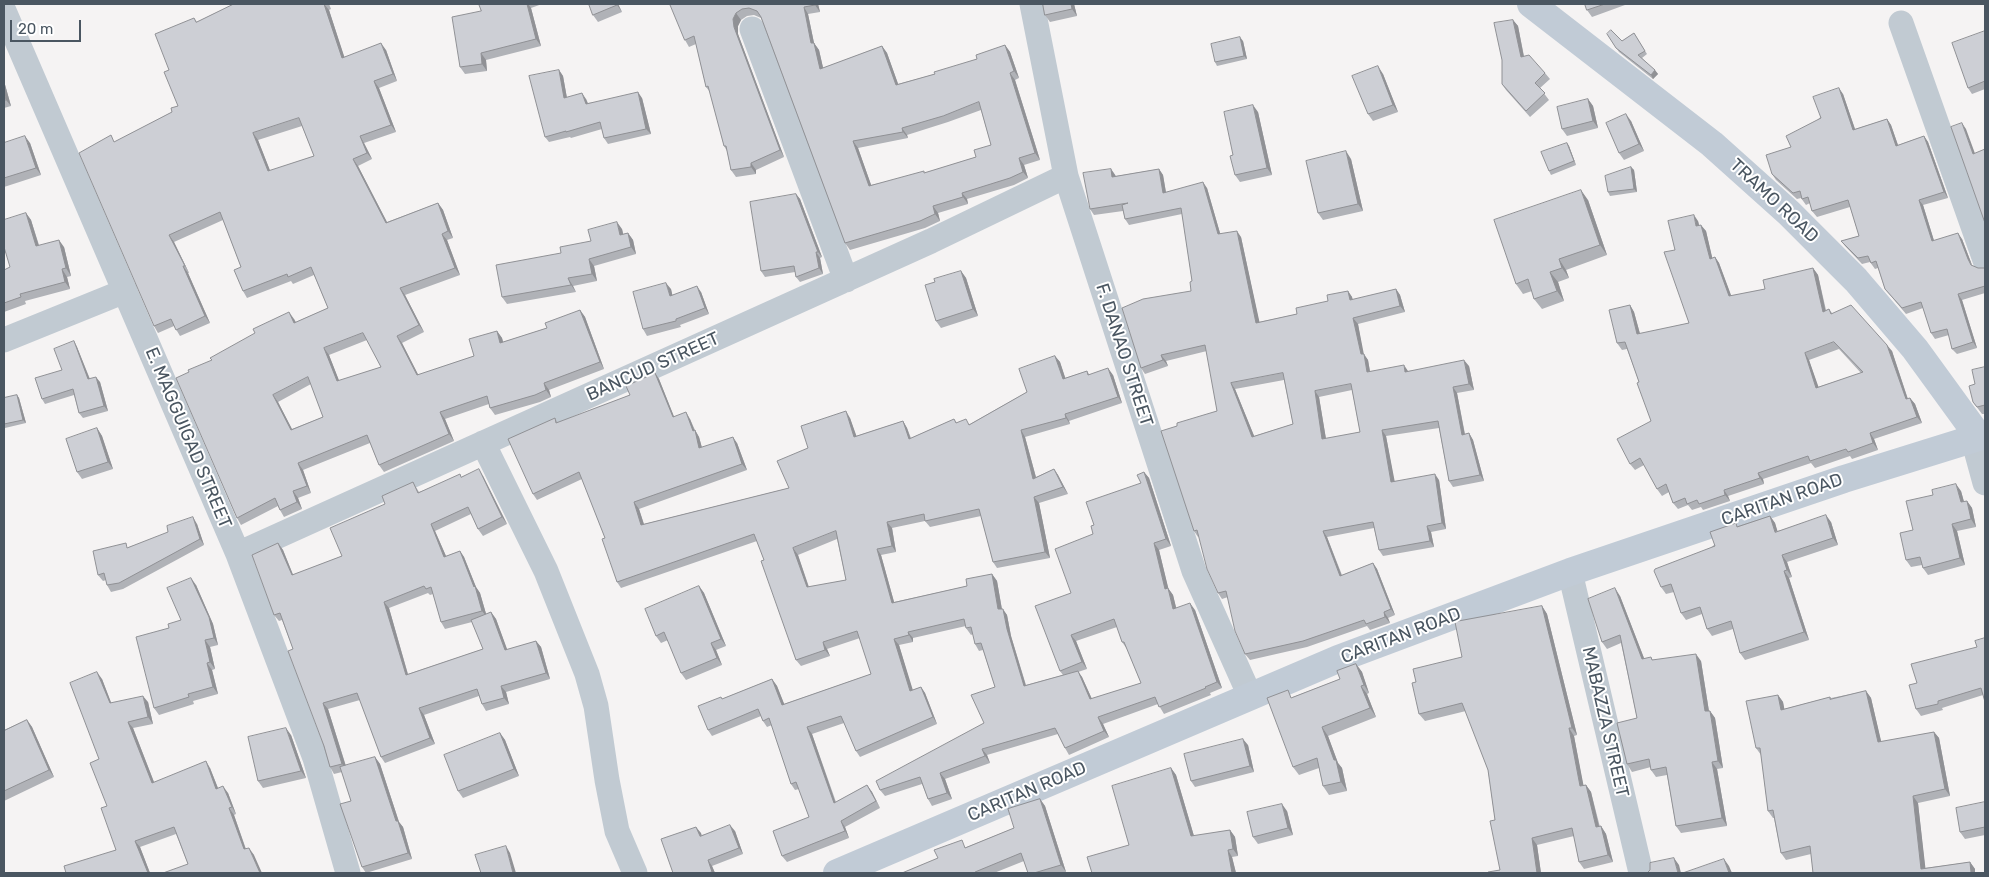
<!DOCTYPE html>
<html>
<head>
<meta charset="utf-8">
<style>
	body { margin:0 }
	#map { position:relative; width:1989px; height:877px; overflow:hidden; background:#f5f3f3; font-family:Rubik,sans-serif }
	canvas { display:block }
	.frame { position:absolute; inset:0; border:5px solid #4a5661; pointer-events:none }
	.scale { position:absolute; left:10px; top:20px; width:71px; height:22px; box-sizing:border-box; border:2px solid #4a5661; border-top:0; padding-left:6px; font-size:15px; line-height:18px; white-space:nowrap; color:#4a5661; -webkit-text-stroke:4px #fff; paint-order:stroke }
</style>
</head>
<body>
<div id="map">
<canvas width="1989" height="877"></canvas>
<div class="frame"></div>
<div class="scale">20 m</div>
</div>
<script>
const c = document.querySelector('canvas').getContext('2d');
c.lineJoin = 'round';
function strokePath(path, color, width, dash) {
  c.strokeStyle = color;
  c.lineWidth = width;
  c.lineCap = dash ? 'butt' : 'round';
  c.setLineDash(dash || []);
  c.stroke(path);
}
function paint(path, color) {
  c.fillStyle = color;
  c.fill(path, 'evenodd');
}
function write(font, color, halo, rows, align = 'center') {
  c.font = font + ' Rubik,sans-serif';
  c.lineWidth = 4;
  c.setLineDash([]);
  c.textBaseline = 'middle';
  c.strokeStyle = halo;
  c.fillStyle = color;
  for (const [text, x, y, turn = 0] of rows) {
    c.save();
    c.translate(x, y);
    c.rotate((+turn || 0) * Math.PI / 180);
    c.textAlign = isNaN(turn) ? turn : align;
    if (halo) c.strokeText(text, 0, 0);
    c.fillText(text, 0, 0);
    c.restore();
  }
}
strokePath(new Path2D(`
	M1032,4L1066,176L1194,571L1250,696
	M4,11L238,554L315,758L348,873
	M1901,23L1985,260
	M752,29L846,280
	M4,340L125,291
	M1973,439L1985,483
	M483,443L546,571L587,674L596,706L607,780L617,831L635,873
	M238,554L931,241L1066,176
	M1570,572L1641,873`), '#c1cad2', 25);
strokePath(new Path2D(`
	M1531,4L1712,144L1789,213L1856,280L1915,349L1979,437
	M837,873L1338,659L1570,572L1844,479L1985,435`), '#c1cbd6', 28);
paint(new Path2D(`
	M234,4H329L331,9L329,10L344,57L386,50L397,81L379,88L396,132L364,143L372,159L358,166L387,222L438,203L443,210L453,238L447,240L460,275L405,295L424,332L402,343L418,375L474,356L497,331L502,338L503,342L547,328L580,310L585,317L604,369L549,390L551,397L540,402L495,415L490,408L489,404L445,419L454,441L384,472L379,465L370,443L303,470L311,493L298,498L302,509L284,517L280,510L278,506L241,525L237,518L212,360L294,319L296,322L328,308L314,275L293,284L291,281L247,298L243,291L241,267L223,220L174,242L189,273H188L210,323L180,336L174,326L158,333L154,326L115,142L172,112L178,106L169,70L194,18L197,22ZM302,126L314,156L270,171L258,140ZM367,340L381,367L339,381L329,355ZM311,384L323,417L292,429L278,402Z
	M479,4H542L531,8L541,46L486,60L487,71L465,74L460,67L481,11Z
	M589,4H618L622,12L598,22L593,15Z
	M670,4H818L820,12L808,14L814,43L819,50L823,68L882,46L887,53L898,84L935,74L977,59L1005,45L1010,52L1019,78L1015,80L1040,160L1024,165L1028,178L1014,185L967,199L968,204L938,213L940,221L925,228L850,250L845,243L761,18L754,15L747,16L741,20L738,26V34L784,157L756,170V174L736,177L731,170L727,151L724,146L710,92L706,87L696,44L689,47L685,40ZM981,110L991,145L976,157L925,173L871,185L858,148L908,138L907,135L948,122Z
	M1043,4H1074L1077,16L1050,22L1045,15Z
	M1585,4H1624L1625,5L1592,17L1587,10Z
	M1513,20L1518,26L1524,56L1545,73L1550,79L1540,88L1549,100L1530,117L1506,90L1502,84Z
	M1985,31V89L1972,94L1968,88Z
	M1634,33L1647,54L1642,58L1658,74L1653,79L1619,52L1607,34L1622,41Z
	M1243,41L1247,59L1217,66L1215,62Z
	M559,70L563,76L567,98L586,99L588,103L642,98L651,134L608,144L604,138L602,129L571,138L570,137L549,142L545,137Z
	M1383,74L1398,112L1373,121L1368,114Z
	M4,81L11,106L4,108Z
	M1843,94L1855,129L1887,119L1891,125L1898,145L1924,136L1928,142L1948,198L1923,205L1934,241L1962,239L1972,265L1978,268H1985V293L1962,300L1977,348L1957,354L1952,349L1949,335L1935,339L1931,333L1923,308L1906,314L1885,289L1878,268L1875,269L1870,262L1862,264L1845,246L1841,241L1859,236L1850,207L1817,217L1812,211L1810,203L1806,205L1801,198L1797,199L1776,180L1772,174L1791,147Z
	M1588,99L1593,106L1598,128L1567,136L1562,129Z
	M1258,112L1272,175L1240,182L1235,175L1233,155Z
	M1631,121L1644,151L1624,160L1619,153Z
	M4,143H30L41,175L4,187Z
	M1567,143L1569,146L1576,165L1551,175L1549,171Z
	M1351,159L1363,211L1323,220L1318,213Z
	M1631,167L1634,170L1637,192L1610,196L1608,192Z
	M1111,169L1116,176L1159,169L1163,175L1166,192L1207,188L1220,233L1241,237L1259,322L1297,314L1328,301L1348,291L1352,297L1353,300L1396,289L1400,295L1405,312L1358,324L1363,354L1368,360L1370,371H1408L1469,366L1474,390L1457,393L1465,434L1469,433L1473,440L1484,481L1453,487L1449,481L1439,428L1386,436L1394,481L1439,480L1446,529L1431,532L1434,547L1383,556L1379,550L1374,528L1327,537L1342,575L1373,563L1377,569L1395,615L1388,618L1390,623L1370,630L1367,626L1307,647L1250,660L1245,654L1228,597L1222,599L1218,593L1199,536L1198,537L1194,531L1177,426L1217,411L1207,351L1166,361L1168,366L1145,374L1141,368L1191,291L1192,281L1182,214L1129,225L1125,219L1123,211L1094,215L1090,209ZM1284,380L1293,424L1254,436L1235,389ZM1352,390L1360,432L1326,439L1319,397Z
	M796,194L800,199L822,257L820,258L823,274L800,282L796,277L795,272L765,277L761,271Z
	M1588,200L1607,255L1566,270L1569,278L1558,282L1564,301L1542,309L1534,299L1532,291L1523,294L1516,284Z
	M26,213L31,220L39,245L64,247L71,276L67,277L70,289L25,301L26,304L4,312V270L10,267Z
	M1698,221L1699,225L1706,231L1712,258L1715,257L1719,263L1731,296L1765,289L1813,268L1818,275L1826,310L1829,309L1832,313L1892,351L1908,399L1910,398L1915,404L1922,423L1874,439L1878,450L1852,459L1850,456L1815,468L1811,463L1763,479L1764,484L1728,496L1730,501L1703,510L1701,507L1692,510L1688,505L1678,509L1673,503L1669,492L1662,496L1657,489L1644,465L1635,470L1630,464L1651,421L1639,382L1627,349L1622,350L1617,343L1630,305L1634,312L1640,334L1689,323ZM1839,349L1861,373L1818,387L1809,360Z
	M622,229L623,234L628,233L633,240L636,254L594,266L597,281L573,286L576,292L507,304L502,297L561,253L591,241Z
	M961,271L966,278L978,316L941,328L936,321Z
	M671,289L672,295L701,292L709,314L680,325L681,327L647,336L643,329Z
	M74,341L77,347L90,379L100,382L108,411L83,418L79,413L74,395L45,404L42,399L62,370Z
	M1055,356L1060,362L1065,378L1087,371L1089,374L1113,375L1122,403L1069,421L1070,424L1025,437L1036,477L1054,469L1058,475L1068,494L1039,503L1050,558L997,568L993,562L981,516L930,527L925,521L892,528L896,552L881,555L894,602L967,586L992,574L997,581L1002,609L1007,615L1011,636L1026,685L1063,675L1060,671L1071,593L1093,534L1094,525L1141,483L1144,472L1149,478L1171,546L1159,550L1168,588L1173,595L1176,608L1195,610L1222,688L1210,693L1211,695L1164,714L1158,704L1103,724L1109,737L1069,755L1065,748L1058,734L987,755L990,763L945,779L952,799L932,806L928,799L922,784L885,796L880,790L984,723L995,687L983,650L979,651L975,644L973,634L971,635L966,628V626L913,638V642L899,645L912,690L921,687L925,693L937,724L860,757L856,751L844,723L812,734L836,802L867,785L872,792L880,808L845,827L849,838L787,862L782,856L809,817L799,789L795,790L791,784L772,725L767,727L763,721L761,716L712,736L708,730L722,699L772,679L777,686L784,704L871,674L860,638L827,649L830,656L801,666L796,660L764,560L757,541L621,588L617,582L605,538L582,479L537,500L533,494L555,418L558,423L630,395L655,373L659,379L674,417L690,419L695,430L699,437L702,448L737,443L747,470L639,509L644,524L789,488L808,448L850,418L856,436L903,421L907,428L911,438L954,419L957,423L970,424L1027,392ZM837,539L846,580L809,587L798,555ZM1117,627L1122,642L1127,649L1141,683L1092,699L1082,677L1078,672L1087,669L1076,641Z
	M1985,367V414H1982L1973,402L1975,384Z
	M17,395L19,398L26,423L5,428L4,427V398Z
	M97,428L102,436L113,469L82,479L77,472Z
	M483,476L507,524L483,536L478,529L471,514L435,531L446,556L460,551L464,557L476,587L480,593L486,614L491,612L496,619L507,650L536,641L541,647L550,679L506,692L509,704L486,711L482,704L479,696L424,715L435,744L385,763L381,757L360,700L328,709L346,766L375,757L380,764L399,822L403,827L412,859L366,873L362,867L351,801L342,772L334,774L330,767L293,649L282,620L279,621L274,615L278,543L283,550L293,575L342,556L385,504L413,482L419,492L462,477ZM428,593L430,595L433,594L441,622L445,629L472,622L483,649L408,674L389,608Z
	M1961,491L1964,502L1967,501L1972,508L1976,527L1957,531L1965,565L1928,575L1923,568L1922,565L1911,567L1906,560L1913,530Z
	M1770,516L1775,523L1777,531L1831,522L1838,545L1787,562L1792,577L1789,578L1809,640L1745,660L1740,653L1733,629L1712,636L1707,629L1702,614L1686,620L1681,613L1674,592L1666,594L1661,587L1738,526Z
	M197,524L204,545L123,589L111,592L107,585L106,580L103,581L98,575L129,547Z
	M196,585L213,624L218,645L210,647L215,669L212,670L218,694L193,701L194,704L159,715L154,708L169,628L181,620Z
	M699,586L704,593L726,646L716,650L722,665L686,680L681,673L668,640L661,643L656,636Z
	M1620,596L1644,658L1654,660L1701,661L1709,711H1710L1715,718L1723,768L1717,769L1727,826L1681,833L1676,826L1667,775L1656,777L1651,770V767L1632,772L1627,764L1637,718L1621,643L1607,649L1602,642Z
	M1542,606L1547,614L1577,735L1574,736L1583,785H1586L1591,792L1600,827L1601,826L1606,834L1613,862L1584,869L1579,862L1574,836L1537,845L1541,873H1488L1500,870L1495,820L1488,770L1466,711L1425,721L1419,714L1416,682L1462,657Z
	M1977,647L1983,695L1942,708L1943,710L1921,716L1916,709L1917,683Z
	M1356,664L1362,672L1369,693L1367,694L1376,717L1328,736L1338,763L1342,768L1347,791L1329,795L1323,786L1319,768L1299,775L1293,767V697L1340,679Z
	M102,679L111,703L148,702L153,724L133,728L154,782L210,768L218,788L228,793L236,814L234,815L246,849L254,855L188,864L176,834L140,847L150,873H66L116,850L107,806L99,759Z
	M1866,691L1871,698L1881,742L1934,732L1939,738L1950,796L1918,803L1925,868L1970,862L1975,869L1813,873L1811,854L1786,860L1781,853L1774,818H1773L1768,811L1761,755L1756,748L1778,695L1783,702L1784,709L1830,697L1831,698Z
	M27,720L32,727L54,777L4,801V730Z
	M500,733L505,740L519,776L463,798L458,791Z
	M291,735L306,778L263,788L258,781Z
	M1248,745L1254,772L1195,787L1191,781Z
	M1171,768L1176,775L1194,836L1230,830L1235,837L1238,856L1232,857L1236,873H1092L1129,845Z
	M1040,799L1045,806L1066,872L1061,873H1028L1024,861L994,873H902L1014,828Z
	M1985,802V835L1965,839L1960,832Z
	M1287,811L1293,835L1258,844L1253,837Z
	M696,827L701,835L735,831L743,854L712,866L715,873H673Z`), '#b0b2b7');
paint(new Path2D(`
	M324,4L329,10L347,65L342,58Z
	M527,4H528L531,8L541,46L536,39Z
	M616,4H618L622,12L617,5Z
	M815,4H818L820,12L815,5Z
	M1071,4H1074L1077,16L1072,9Z
	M804,7L808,14L814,43L819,50L825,76L820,69L811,43Z
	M736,13L741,20L738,26V34L784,157L780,150L734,27L733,19Z
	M1513,20L1518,26L1525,63L1521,57Z
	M1240,37L1243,41L1247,59L1244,56Z
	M381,43L386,50L397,81L393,74Z
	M1005,45L1010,52L1019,78L1014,71Z
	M882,46L887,53L901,92L896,85Z
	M481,53L486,60L487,71L482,64Z
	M1378,66L1383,74L1398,112L1393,105Z
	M559,70L563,76L568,104L564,98Z
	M1655,70L1658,74L1653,79L1651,75Z
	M1010,73L1015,80L1040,160L1035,153Z
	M4,81L11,106L6,100L4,92Z
	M374,81L379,88L396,132L391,125Z
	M1839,88L1843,94L1857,135L1853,130Z
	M638,92L642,98L651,134L646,129Z
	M582,93L586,99L590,110L586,104Z
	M1588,99L1593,106L1598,128L1593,121Z
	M1253,105L1258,112L1272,175L1267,168Z
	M1626,114L1631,121L1644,151L1639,144Z
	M1887,119L1891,125L1900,151L1896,146Z
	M1962,123L1966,129L1977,159L1973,154Z
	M902,128L907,135L908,138L903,132Z
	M253,133L258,140L273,178L268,171Z
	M25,136L30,143L41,175L36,168Z
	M360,136L364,143L372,159L367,153Z
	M1924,136L1928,142L1948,198L1944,192Z
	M853,141L858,148L874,193L869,186Z
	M1567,143L1569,146L1576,165L1574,161Z
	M1346,151L1351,159L1363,211L1358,204Z
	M1019,158L1024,165L1028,178L1023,172Z
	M353,159L358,166L391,230L386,223Z
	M751,163L756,170V174L751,167Z
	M1631,167L1634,170L1637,192L1634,189Z
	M1111,169L1115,175L1117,183L1112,177Z
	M1159,169L1163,175L1167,199L1163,193Z
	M1203,182L1207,188L1222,240L1218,234Z
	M1581,190L1588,200L1607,255L1600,245Z
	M962,193L967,199L968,204L963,197Z
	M796,194L800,199L822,257L818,252Z
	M1919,200L1923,205L1936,247L1932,241Z
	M438,203L443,210L453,238L448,231Z
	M933,206L938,213L940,221L935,214Z
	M26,213L31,220L41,253L36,246Z
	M1694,215L1698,221L1701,233L1696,226Z
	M617,222L622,229L625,242L620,235Z
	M1701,225L1706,231L1714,265L1710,259Z
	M1237,231L1241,237L1261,329L1256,323Z
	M628,233L633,240L636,254L631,247Z
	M1958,233L1962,239L1972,265L1968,259Z
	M442,234L447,240L460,275L455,268Z
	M169,235L174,242L189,273L185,266Z
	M59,240L64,247L71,276L66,268Z
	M816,252L820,258L823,274L819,268Z
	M1715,257L1719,263L1734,303L1729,296Z
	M589,259L594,266L597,281L592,274Z
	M1559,259L1566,270L1569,278L1562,268Z
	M183,266L188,273L210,323L205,316Z
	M1813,268L1818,275L1827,318L1823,312Z
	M62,269L67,277L70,289L65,282Z
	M961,271L966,278L978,316L973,309Z
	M1550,272L1558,282L1564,301L1557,291Z
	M568,278L573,286L576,292L571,285Z
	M666,283L671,289L674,302L670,296Z
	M697,286L701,292L709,314L705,308Z
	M400,288L405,295L424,332L419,325Z
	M1396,289L1400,295L1405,312L1400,306Z
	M1348,291L1352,297L1354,307L1350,300Z
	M1958,294L1962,300L1977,348L1973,342Z
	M1630,305L1634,312L1642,341L1637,334Z
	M580,310L585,317L604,369L600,362Z
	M289,312L294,319L299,330L294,323Z
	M1353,318L1358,324L1365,360L1361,354Z
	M497,331L502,338L505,349L500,343Z
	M397,336L402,343L422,382L417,375Z
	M74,341L77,347L92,385L88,379Z
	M1887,345L1892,351L1910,406L1906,399Z
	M324,348L329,355L342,388L337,381Z
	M1805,353L1809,360L1821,394L1816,388Z
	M1364,354L1368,360L1371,378L1367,372Z
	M1161,355L1166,361L1168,366L1163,360Z
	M1055,356L1060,362L1068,386L1063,379Z
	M1464,360L1469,366L1474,390L1469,384Z
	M1404,365L1408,371L1409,378L1405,372Z
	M1108,368L1113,375L1122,403L1118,397Z
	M655,373L659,379L677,424L673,417Z
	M96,377L100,382L108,411L104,406Z
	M544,383L549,390L551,397L546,390Z
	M1231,383L1235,389L1257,443L1252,437Z
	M1453,387L1457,393L1466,441L1462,435Z
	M1315,391L1319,397L1327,445L1322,439Z
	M17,395L19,398L26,423L23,420Z
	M273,395L278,402L296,437L291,430Z
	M1910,398L1915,404L1922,423L1917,417Z
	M846,411L850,418L859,443L854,437Z
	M440,412L445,419L454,441L449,434Z
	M686,412L690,419L695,432V430L699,437L704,455L699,448Z
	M1065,414L1069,421L1070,424L1066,418Z
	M903,421L907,428L913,446L909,439Z
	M97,428L102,436L113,469L108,462Z
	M1021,430L1025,437L1038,485L1033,479Z
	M1382,430L1386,436L1396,488L1391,482Z
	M1469,433L1473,440L1484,481L1480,475Z
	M1870,433L1874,439L1878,450L1873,443Z
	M733,437L737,443L747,470L742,464Z
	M298,463L303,470L311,493L307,486Z
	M479,469L483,476L507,524L502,517Z
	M1054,469L1058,475L1068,494L1063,487Z
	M1144,472L1149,478L1171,546L1166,539Z
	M1758,473L1763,479L1764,484L1760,478Z
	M1435,474L1439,480L1446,529L1442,523Z
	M1956,484L1961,491L1966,509L1961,502Z
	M1724,490L1728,496L1730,501L1725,495Z
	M293,491L298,498L302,509L297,502Z
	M1034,497L1039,503L1050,558L1045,552Z
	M1967,501L1972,508L1976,527L1971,519Z
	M634,502L639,509L646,531L641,525Z
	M1826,515L1831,522L1838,545L1833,538Z
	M1770,516L1775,523L1780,539L1775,532Z
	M193,517L197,524L204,545L200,539Z
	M887,522L892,528L896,552L892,546Z
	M431,524L435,531L449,563L444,557Z
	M1952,524L1957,531L1965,565L1960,558Z
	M1427,526L1431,532L1434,547L1430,541Z
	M1323,531L1327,537L1344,582L1340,576Z
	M278,543L283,550L296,582L292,575Z
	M1154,543L1159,550L1170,595L1165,589Z
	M793,548L798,555L811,594L807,587Z
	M877,549L881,555L896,609L892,603Z
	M460,551L464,557L476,587L480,593L487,617L482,611Z
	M1782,555L1787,562L1792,577L1787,570Z
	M1373,563L1377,569L1395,615L1391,609Z
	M1784,571L1789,578L1809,640L1804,632Z
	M992,574L997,581L1003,616L998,609Z
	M191,578L196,585L213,624L218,645L214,638Z
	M699,586L704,593L726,646L721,639Z
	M1168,588L1173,595L1178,615L1173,609Z
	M1615,588L1620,596L1647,666L1642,659Z
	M384,602L389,608L410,682L406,675Z
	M1190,603L1195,610L1222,688L1217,682Z
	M1542,606L1547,614L1577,735L1572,728Z
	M1003,609L1007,615L1011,636L1028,693L1024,686L1007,629Z
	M491,612L496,619L510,657L505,650Z
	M1384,612L1388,618L1390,623L1385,617Z
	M908,632L913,638V642L909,635Z
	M1071,635L1076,641L1087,669L1082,662Z
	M894,639L899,645L915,697L910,691Z
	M205,640L210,647L215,669L210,662Z
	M536,641L541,647L550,679L546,673Z
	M823,642L827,649L830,656L825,650Z
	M711,643L716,650L722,665L717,658Z
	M1696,654L1701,661L1710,718L1705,711Z
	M207,663L212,670L218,694L213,687Z
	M1356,664L1362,672L1369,693L1364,685Z
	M1078,671L1082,677L1095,706L1090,699Z
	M97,672L102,679L114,710L110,703Z
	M772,679L777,686L787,711L782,705Z
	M501,686L506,692L509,704L504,698Z
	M1361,686L1367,694L1376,717L1370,708Z
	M921,687L925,693L937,724L933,717Z
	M1866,691L1871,698L1883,749L1878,742Z
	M1778,695L1783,702L1786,717L1781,710Z
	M143,696L148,702L153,724L148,717Z
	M323,703L328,709L347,770L342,764Z
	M419,708L424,715L435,744L430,738Z
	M1710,711L1715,718L1723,768L1718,761Z
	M1098,717L1103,724L1109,737L1104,731Z
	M27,720L32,727L54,777L49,770Z
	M128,722L133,728L157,790L152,783Z
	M807,727L812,734L838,810L834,803Z
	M1322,727L1328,736L1338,763L1342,768L1347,791L1341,782L1334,760Z
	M286,728L291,735L306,778L301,771Z
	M1569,728L1574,736L1585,793L1580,786Z
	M1934,732L1939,738L1950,796L1945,789Z
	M500,733L505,740L519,776L514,769Z
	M1243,739L1248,745L1254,772L1250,766Z
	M982,749L987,755L990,763L985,756Z
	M375,757L380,764L399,822L403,827L412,859L408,853L396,821Z
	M206,761L210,768L221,796L216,789Z
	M1712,762L1717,769L1727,826L1722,818Z
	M1171,768L1176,775L1196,843L1191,836Z
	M940,773L945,779L952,799L947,793Z
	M867,785L872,792L880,808L876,801Z
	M1586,785L1591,792L1601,835L1596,827Z
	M223,786L228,793L236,814L232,807Z
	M1913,796L1918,803L1926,873L1921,869Z
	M1040,799L1045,806L1066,872L1061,865Z
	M1282,804L1287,811L1293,835L1288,828Z
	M229,808L234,815L248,856L244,849Z
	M841,821L845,827L849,838L845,831Z
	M730,825L735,831L743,854L739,848Z
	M1601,826L1606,834L1613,862L1608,855Z
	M696,827L701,833L704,842L700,836Z
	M1230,830L1235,837L1238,856L1233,849Z
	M1532,838L1537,845L1541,873H1537Z
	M135,841L140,847L150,873H148Z
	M506,846L510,853L516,873H513Z
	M249,848L254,855L262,873H260Z
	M1228,850L1232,857L1236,873H1232Z
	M1674,858L1679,865L1681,873H1678Z
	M1724,859L1729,866L1732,873H1729Z
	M708,860L712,866L715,873H713L712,872Z
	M1970,862L1975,869V873H1971Z`), '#909195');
const building = new Path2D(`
	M234,4H324L342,58L381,43L393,74L374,81L391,125L360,136L367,153L353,159L386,223L438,203L448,231L442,234L455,268L400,288L419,325L397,336L417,375L474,356L469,339L497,331L500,343L547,328L545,323L580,310L600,362L544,383L546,390L535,395L490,408L487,396L440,412L449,434L379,465L367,435L298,463L307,486L293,491L297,502L280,510L275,498L237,518L176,378L189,372L188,370L212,360L210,358L255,333L253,329L289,312L294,323L328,308L311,267L288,277L287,274L243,291L234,270L241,267L220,212L169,235L185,266H183L205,316L176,330L171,319L154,326L79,153L111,135L114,142L172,112L171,108L178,106L164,72L169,70L155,34L194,18L196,22ZM299,118L314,156L268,171L253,133ZM363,333L381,367L337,381L324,348ZM308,377L323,417L291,430L273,395Z
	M479,4H527L536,39L481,53L482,64L460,67L452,17L481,11Z
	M589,4H616L617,5L593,15Z
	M670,4H815V5L804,7L811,43H814L820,69L882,46L896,85L935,74L934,72L977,59L976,55L1005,45L1014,71L1010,73L1035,153L1019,158L1023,172L1010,178L962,193L963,197L933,206L935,214L920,221L845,243L761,17L757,11L749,8L742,9L736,13L733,19L734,27L780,150L751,163V167L731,170L726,146H724L708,86L706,87L694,36L685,40ZM979,102L991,145L974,150L976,157L924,173V171L869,186L853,141L903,132L902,128L943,116Z
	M1043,4H1071L1072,9L1045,15Z
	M1585,4H1605L1587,10Z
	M1513,20L1521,57L1529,55L1545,73L1535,83L1545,93L1526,111L1502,84V60L1494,23Z
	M1611,30L1622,41L1634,33L1645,51L1638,55L1655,70L1651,75L1616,48L1607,34Z
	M1985,31V81L1968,88L1952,43Z
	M1240,37L1244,56L1215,62L1211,44Z
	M1378,66L1393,105L1368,114L1352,76Z
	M559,70L564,98L582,93L586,104L638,92L646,129L604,138L600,122L566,132V131L545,137L529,76Z
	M1839,88L1853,130L1887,119L1896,146L1924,136L1944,192L1919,200L1932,241L1958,233L1968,259L1971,265L1978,268H1985V286L1958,294L1973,342L1952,349L1947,329L1931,333L1921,302L1902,308L1885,289L1876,261L1871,263L1868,256L1858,258L1841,241L1859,236L1848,200L1812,211L1808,197L1802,199L1800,191L1793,193L1772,174L1766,155L1791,147L1786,136L1821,118L1813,97Z
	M4,92L6,100H4Z
	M1588,99L1593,121L1562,129L1557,107Z
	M1253,105L1267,168L1235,175L1230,156L1233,155L1224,112Z
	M1626,114L1639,144L1619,153L1606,123Z
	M1962,123L1973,154L1985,149V223L1951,127Z
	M25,136L36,168L4,178V143Z
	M1567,143L1574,161L1549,171L1541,152Z
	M1346,151L1358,204L1318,213L1306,161Z
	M1631,167L1634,189L1608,192L1605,176Z
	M1111,169L1112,177L1159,169L1163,193L1203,182L1218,234L1237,231L1256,323L1297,314L1296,308L1328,301L1327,295L1348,291L1350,300L1396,289L1400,306L1353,318L1361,354H1364L1367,372L1404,365L1405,372L1464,360L1469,384L1453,387L1462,435L1469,433L1480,475L1449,481L1438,421L1382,430L1391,482L1435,474L1442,523L1427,526L1430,541L1379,550L1373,522L1323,531L1340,576L1373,563L1391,609L1384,612L1385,617L1366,624L1364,620L1303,641L1245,654L1235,631L1226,591L1218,593L1207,569L1197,530L1194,531L1161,431L1177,426V423L1217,411L1205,345L1161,355L1163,360L1141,368L1122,308L1143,299L1191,291L1190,282L1192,281L1181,208L1125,219L1122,205L1128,203L1090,209L1083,173ZM1283,373L1293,424L1252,437L1231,383ZM1351,384L1360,432L1322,439L1315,391Z
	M1581,190L1600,245L1559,259L1562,268L1550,272L1557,291L1534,299L1528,279L1516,284L1494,220Z
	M796,194L818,252H816L819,268L796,277L794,266L761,271L750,202Z
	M26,213L36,246L59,240L66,268L62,269L65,282L20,294L21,297L4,303V270L10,267L4,247V220Z
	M1694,215L1696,226L1701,225L1710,259L1715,257L1729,296L1765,289L1763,280L1813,268L1823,312L1829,309L1831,314L1851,305L1887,345L1906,399L1910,398L1917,417L1870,433L1873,443L1848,452L1846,449L1810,461L1808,456L1758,473L1760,478L1724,490L1725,495L1699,504L1697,500L1687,504L1685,498L1673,503L1666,484L1657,489L1640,458L1630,464L1617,439L1651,421L1637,383L1639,382L1625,342L1617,343L1609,310L1630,305L1637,334L1689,323L1664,252L1675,250L1668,221ZM1834,342L1863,372L1816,388L1805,353Z
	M617,222L620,235L628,233L631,247L589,259L592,274L568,278L571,285L502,297L496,265L561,253L560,247L591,241L588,230Z
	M961,271L973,309L936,321L925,285L935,282L934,279Z
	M666,283L670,296L697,286L705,308L676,319V321L643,329L633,292Z
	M74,341L88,379L96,377L104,406L79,413L73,389L42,399L35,378L62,370L54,349Z
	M1055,356L1063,379L1087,371L1088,375L1108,368L1118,397L1065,414L1066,418L1021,430L1033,479L1054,469L1063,487L1034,497L1045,552L993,562L979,509L925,521L924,514L887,522L892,546L877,549L892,603L967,586L966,579L992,574L998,609H1003L1007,629L1024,686L1078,671L1090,699L1141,683L1124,642H1122L1114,619L1071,635L1082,662L1060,671L1035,606L1071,593L1055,549L1093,534L1091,526L1094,525L1086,502L1141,483L1137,475L1144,472L1166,539L1154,543L1165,589L1168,588L1173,609L1190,603L1217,682L1205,687L1206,688L1159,707L1155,697L1098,717L1104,731L1065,748L1055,728L982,749L985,756L940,773L947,793L928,799L920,777L880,790L876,781L984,723L971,695L995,687L981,643L975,644L971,627L966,628L964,619L908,632L909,635L894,639L910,691L921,687L933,717L856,751L841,716L807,727L834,803L867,785L876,801L841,821L845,831L782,856L773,831L809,817L796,782L791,784L769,718L763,721L758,709L708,730L698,706L721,697L722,699L772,679L782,705L871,674L857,631L823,642L825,650L796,660L761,561L764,560L754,534L617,582L602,539L605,538L579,472L533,494L508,439L555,418L556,423L630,395L626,386L655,373L673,417L686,412L693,431L695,430L699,448L733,437L742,464L634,502L641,525L789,488L777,461L808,448L801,426L846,411L854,437L903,421L909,439L954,419L956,423L966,419L969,425L1027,392L1019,369ZM836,531L846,580L807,587L793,548Z
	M1985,367V405L1977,407L1973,402L1969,386L1975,384L1972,370Z
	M17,395L23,420L4,424V398Z
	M97,428L108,462L77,472L66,439Z
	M479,469L502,517L478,529L468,507L431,524L444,557L460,551L474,587L475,586L482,611L441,622L431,587L426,589L424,586L384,602L406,675L483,649L471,620L491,612L505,650L536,641L546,673L501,686L504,698L482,704L477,689L419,708L430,738L381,757L357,693L323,703L342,764L330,767L324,746L288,651L293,649L280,613L274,615L252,555L278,543L292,575L342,556L330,528L385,504L382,496L413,482L418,493L460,474L461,477Z
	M1956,484L1961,502L1967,501L1971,519L1952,524L1960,558L1923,568L1920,557L1906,560L1900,533L1913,530L1906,501L1933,495L1932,490Z
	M1826,515L1833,538L1782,555L1787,570L1784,571L1804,632L1740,653L1731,621L1707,629L1700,607L1681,613L1671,584L1661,587L1654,571L1655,569L1715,546L1710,532L1736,523L1737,527L1770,516L1775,532Z
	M193,517L200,539L119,583L107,585L104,573L98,575L93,551L126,543L127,548L168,532L167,526Z
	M191,578L209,617L214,638L205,640L210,662L207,663L213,687L188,694L189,697L154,708L136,637L169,628L168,624L181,620L167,588Z
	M699,586L721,639L711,643L717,658L681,673L664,632L656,636L645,609Z
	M1615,588L1642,659L1651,657L1652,660L1696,654L1705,711H1710L1718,761L1712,762L1722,818L1676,826L1666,767L1651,770L1649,759L1627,764L1617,723L1637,718L1620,635L1602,642L1588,599Z
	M1542,606L1572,728H1569L1580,786L1586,785L1596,827L1601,826L1608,855L1579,862L1572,828L1532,838L1537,873H1488V872L1500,870L1490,821L1495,820L1488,770L1462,703L1419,714L1412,683L1416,682L1413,669L1462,657L1455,622Z
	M1985,638V702L1981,688L1938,701V704L1916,709L1909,685L1917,683L1911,664L1977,647L1975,641Z
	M1356,664L1364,685L1361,686L1370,708L1322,727L1334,760H1336L1341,782L1323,786L1317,758L1293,767L1267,698L1288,690L1291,698L1340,679L1337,671Z
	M97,672L110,703L143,696L148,717L128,722L152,783L206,761L216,789L223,786L232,807L229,808L244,849L249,848L260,873H163L188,864L174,827L135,841L148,873H66L64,866L116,850L101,808L107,806L90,763L99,759L70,683Z
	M1866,691L1878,742L1934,732L1945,789L1913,796L1921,869L1970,862L1971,873H1813L1810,846L1781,853L1773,810L1768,811L1760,748H1756L1746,701L1778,695L1781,710L1830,697V699Z
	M27,720L49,770L4,791V731Z
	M286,728L301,771L258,781L248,737Z
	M500,733L514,769L458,791L444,755Z
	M1243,739L1250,766L1191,781L1184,754Z
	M375,757L396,821H398L408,853L362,867L340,804L351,801L340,767Z
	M1171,768L1191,836L1230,830L1233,849L1228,850L1232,873H1092L1087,857L1129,845L1112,786Z
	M1040,799L1061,865L1034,873H1028L1021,853L975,872V873H902L938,858L934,850L962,840L965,848L1014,828L1008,809Z
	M1985,802V827L1960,832L1956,808Z
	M1282,804L1288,828L1253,837L1247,812Z
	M730,825L739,848L708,860L712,872L708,873H673L661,839L696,827L700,836Z
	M506,846L513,873H481L475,855Z
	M1674,858L1678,873H1647L1650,870V863Z
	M1724,859L1729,873H1683Z`);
paint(building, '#cdcfd5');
strokePath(building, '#909195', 1);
write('18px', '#4a5661', '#fff', [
	["TRAMO ROAD",1774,201,43],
	["F. DANAO STREET",1124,355,72],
	["BANCUD STREET",653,367,-24],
	["E. MAGGUIGAD STREET",188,438,67],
	["CARITAN ROAD",1782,500,-19],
	["CARITAN ROAD",1401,636,-21],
	["MABAZZA STREET",1605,722,77],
	["CARITAN ROAD",1027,792,-23]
]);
</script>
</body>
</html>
